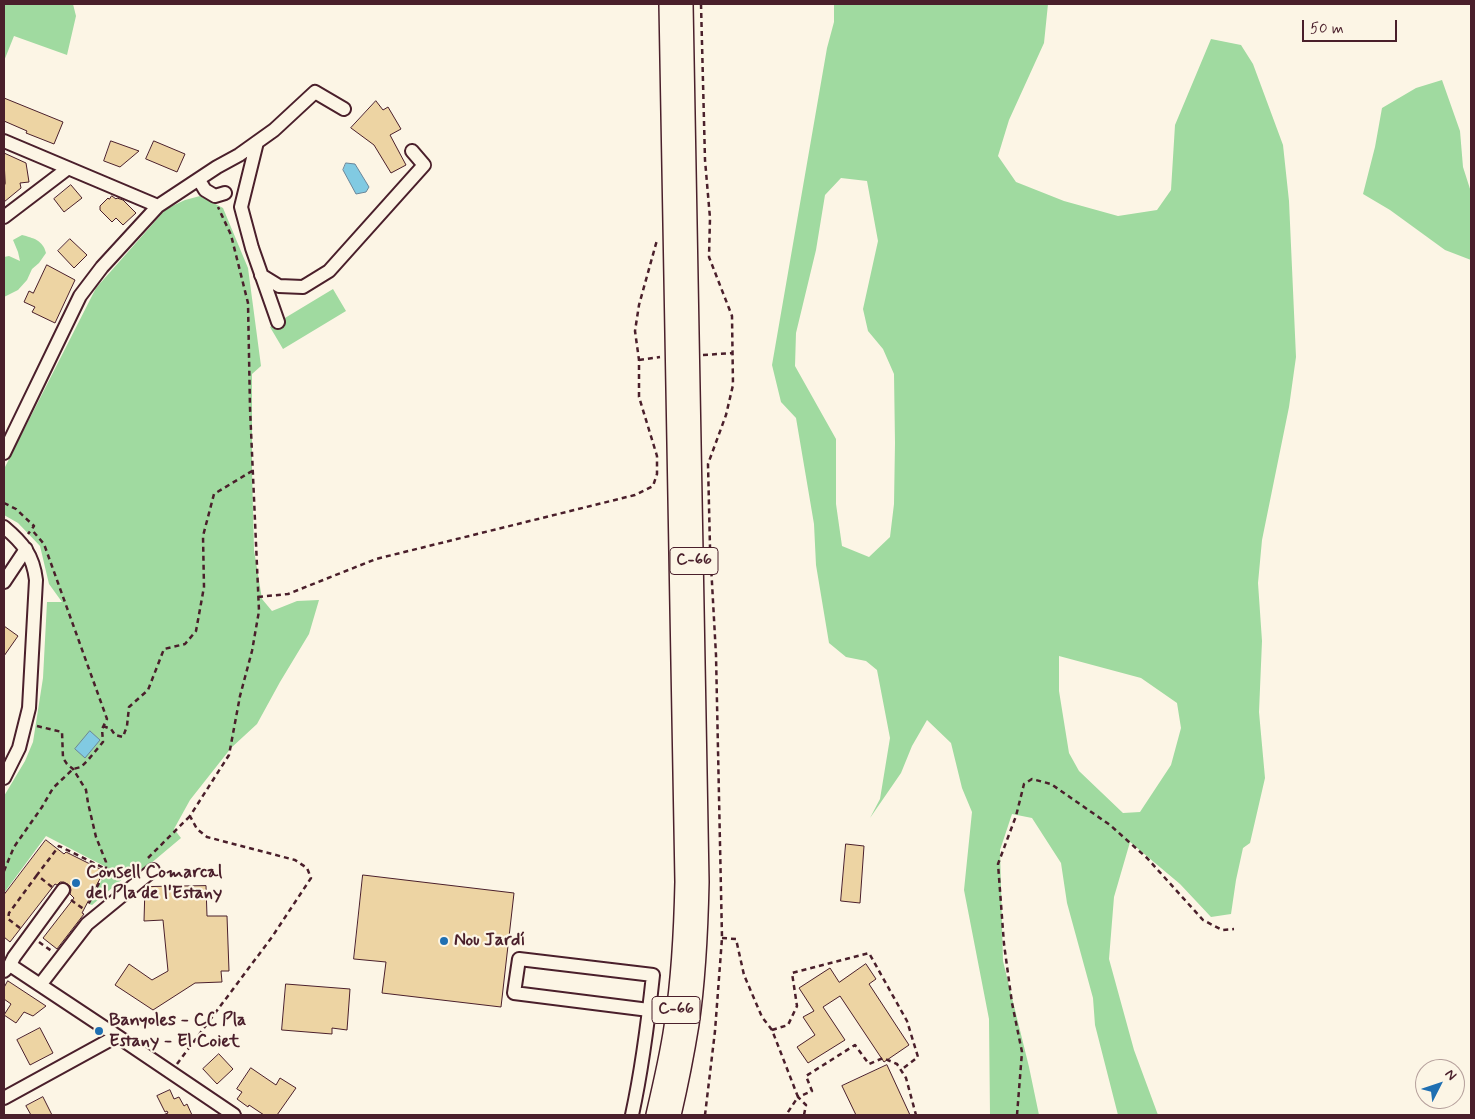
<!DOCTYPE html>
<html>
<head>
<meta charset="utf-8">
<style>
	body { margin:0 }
	#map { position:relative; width:1475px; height:1119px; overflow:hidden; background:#fcf5e5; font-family:Mynerve,sans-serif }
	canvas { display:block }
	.frame { position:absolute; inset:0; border:5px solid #4a1f2b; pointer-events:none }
	.north { position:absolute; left:1415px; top:1059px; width:50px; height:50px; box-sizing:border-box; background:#fcf5e5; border:1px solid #b59f9b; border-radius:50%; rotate:49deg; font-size:14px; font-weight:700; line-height:20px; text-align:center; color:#4a1f2b }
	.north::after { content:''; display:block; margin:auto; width:18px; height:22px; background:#1f6fb2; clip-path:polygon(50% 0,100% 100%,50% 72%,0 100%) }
	.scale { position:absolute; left:1302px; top:20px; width:95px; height:22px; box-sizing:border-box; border:2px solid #4a1f2b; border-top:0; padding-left:6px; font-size:15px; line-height:18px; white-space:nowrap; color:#4a1f2b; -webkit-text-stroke:4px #fcf5e5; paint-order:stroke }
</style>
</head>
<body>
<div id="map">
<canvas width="1475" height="1119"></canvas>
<div class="frame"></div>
<div class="north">N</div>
<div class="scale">50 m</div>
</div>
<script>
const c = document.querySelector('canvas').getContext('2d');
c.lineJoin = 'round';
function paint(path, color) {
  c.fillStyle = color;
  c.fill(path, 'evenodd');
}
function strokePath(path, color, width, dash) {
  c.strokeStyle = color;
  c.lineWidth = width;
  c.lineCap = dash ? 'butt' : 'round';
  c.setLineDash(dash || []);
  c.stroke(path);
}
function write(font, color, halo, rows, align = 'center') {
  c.font = font + ' Mynerve,sans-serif';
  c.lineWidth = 4.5;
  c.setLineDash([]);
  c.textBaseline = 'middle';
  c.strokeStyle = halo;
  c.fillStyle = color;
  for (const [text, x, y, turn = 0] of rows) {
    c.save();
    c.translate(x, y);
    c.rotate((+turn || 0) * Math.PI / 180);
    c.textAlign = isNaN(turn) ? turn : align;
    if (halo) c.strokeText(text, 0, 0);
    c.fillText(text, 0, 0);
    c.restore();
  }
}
paint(new Path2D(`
	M4,4H73L76,16L67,55L14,36L4,61Z
	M834,4H1048L1044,43L1009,120L998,156L1016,182L1064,201L1118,216L1157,210L1171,190L1175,125L1211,39L1241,45L1253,64L1283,145L1289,201L1296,357L1289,407L1262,540L1258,583L1262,641L1259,712L1265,778L1250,843L1243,848L1236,880L1231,914L1211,917L1180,884L1130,842L1114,897L1109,959L1134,1050L1158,1115H1118L1095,1025L1093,998L1067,903L1061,863L1032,818L1012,814L1000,850L1003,961L1029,1067L1039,1115H990L989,1019L964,890L972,812L962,788L951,743L927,720L912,746L901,773L870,818L880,799L890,738L877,670L866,661L846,657L829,643L816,565L814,524L796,418L781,402L772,365L827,48L834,22ZM841,178L867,181L878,241L863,309L868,331L883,349L894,374L895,443L894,504L890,537L869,557L842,546L836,504V439L795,366L796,333L816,250L825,195ZM1059,656L1141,678L1177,703L1181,728L1171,765L1140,812L1123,813L1079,771L1069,753L1059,691Z
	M1442,80L1460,131L1463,167L1471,192V260L1445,250L1390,210L1363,194L1375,147L1382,108L1416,88Z
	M200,196L223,208L248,268L261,366L252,374V470L254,550L262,599L272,611L297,601L319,600L309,634L280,682L257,724L231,748L190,800L174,829L181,838L131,880L125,877L92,905L89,904L108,868L46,836L4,893V796L25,761L33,742L43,678L47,602H62L49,584L40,546L18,523L4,515V469L96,288L166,209L185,200Z
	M22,235C33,238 43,240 46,253L39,263L32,269L27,280L18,290L4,297L5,274L4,257L9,256L20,261L18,252L13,240Z
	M333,289L346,311L283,349L270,327Z`), '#a0daa0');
const water = new Path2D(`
	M346,163L355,164L369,187L366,192L356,194L343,170Z
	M90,731L100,740L85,758L75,749Z`);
paint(water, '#81cae2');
strokePath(water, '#6b8699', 1);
const building = new Path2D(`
	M4,98L63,122L54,144L26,133L27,131L4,121Z
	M376,101L383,110L388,107L401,129L390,135L406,165L391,173L374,145L351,128Z
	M111,141L139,151L120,167L104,161Z
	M154,141L185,154L177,172L146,159Z
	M4,153L26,163L29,182L20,183L21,188L4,202V186L5,184Z
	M71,185L82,198L64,212L54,199Z
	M112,196L116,199L117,198L123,200L136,213L123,225L116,218L112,222L100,210V206L108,198L109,199Z
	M70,239L87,255L74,268L58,251Z
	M47,265L75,280L55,323L32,312L35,307L24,302L29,291L33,293Z
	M4,626L18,636L4,656Z
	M46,840L64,854L66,852L104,871L82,913L84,914L57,949L43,938L74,898L70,894L71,890L70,886L64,882H60L57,885L55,884L10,942L4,937V895Z
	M846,844L864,846L860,903L841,901Z
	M363,875L514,893L501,1007L382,993L386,962L354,959Z
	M206,886L207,916H227L229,971H221L222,982L195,983L153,1010L115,985L129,964L152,980L168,971L163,920L144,921L145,887Z
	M866,964L876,979L869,984L909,1045L884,1062L840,996L823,1007L845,1040L808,1063L797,1047L815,1035L803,1017L814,1011L799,988L830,968L839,982Z
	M8,981L46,1006L33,1016L24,1012L16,1023L4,1015L11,1004L4,999V988Z
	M286,984L350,989L347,1030L332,1028V1034L282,1030Z
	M40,1028L53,1053L30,1065L17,1040Z
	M219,1054L233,1069L217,1084L203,1069Z
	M887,1065L910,1115H856L842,1086Z
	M251,1068L276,1085L280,1078L296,1088L277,1115H264L249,1105L248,1107L237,1099L242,1092L237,1089Z
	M170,1090L174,1099L179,1097L184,1106L187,1104L192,1115H163L168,1113L167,1111L165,1112L157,1096Z
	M43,1097L52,1115H31L26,1106Z`);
paint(building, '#edd4a3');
strokePath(building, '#4a1f2b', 1);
const minor = new Path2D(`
	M4,141L158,206L102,267L80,296L4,453
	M257,142L241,207L252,248L278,322
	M199,180L205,190L215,196L225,193
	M158,206L217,167L239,155L274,130L315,92L344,109
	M4,217L67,169
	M261,275L279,286L303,287L329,271L424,165L412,151
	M4,527C23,543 33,555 36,580L29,708L19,748L4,778
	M4,582L26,549
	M10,965L117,1036L234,1115
	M4,971L10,965L14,957L63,890
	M40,985L87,924L153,870
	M4,1098L117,1036
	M632,1115C642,1069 648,1022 653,975L519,959L514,993L649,1010`);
const highway = new Path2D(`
	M656,1115C663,1084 671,1052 675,1020C682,974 684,928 685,882L669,4
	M671,1115C678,1085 684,1055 689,1024C696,977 698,929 699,882L683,4`);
strokePath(minor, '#4a1f2b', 16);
strokePath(highway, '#4a1f2b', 22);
strokePath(new Path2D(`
	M701,4L705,160L710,218L709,257L732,316L733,385L726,415L708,464L710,547L716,655L722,938L715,1031L705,1115
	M703,355L733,353
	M639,360L660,357
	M4,503L16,509L34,526L28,534
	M258,597L288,594L376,559L635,495L653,486L657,474V456L639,397V360L635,331L639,305L657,240
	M37,726L62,732L63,758L67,764L73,769L86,790L88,803L96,837L106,862V869L87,907
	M103,726L111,729L115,735L123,737L127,726L129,707L148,690L164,649L185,644L196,631L204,587L203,536L214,494L252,471
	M148,858L190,816
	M4,871L14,847L42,807L53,788L73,769L81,767L88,760L103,742L102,729L107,719L44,544L32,530
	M52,887L37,875L59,846L106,869
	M71,900L85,910
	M20,928L8,919L9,913L37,875
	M722,938L736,939L744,975L762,1017L772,1030L798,1097L786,1115
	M39,942L53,952
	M772,1030L788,1025L797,1006L792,973L869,953L907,1021L918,1057L901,1070
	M177,1064L272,937L311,878L307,868L295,860L207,837L197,829L190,816L229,755L240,696L252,651L259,611L250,408L248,303L231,235L218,207
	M804,1115L806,1105L798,1097L812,1091L806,1076L855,1045L869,1064L883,1058L897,1064L906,1078L916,1115
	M1017,1115L1022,1052L1012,1003L1004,944L998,864L1016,816L1024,784L1032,779L1051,784L1110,825L1147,858L1203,920L1222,930L1234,929`), '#4a1f2b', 2.5, [5, 4]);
strokePath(minor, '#fcf5e5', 12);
strokePath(highway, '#fcf5e5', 19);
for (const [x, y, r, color] of [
	[76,883,5,"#1f6fb2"],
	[444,941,5,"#1f6fb2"],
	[99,1031,5,"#1f6fb2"]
]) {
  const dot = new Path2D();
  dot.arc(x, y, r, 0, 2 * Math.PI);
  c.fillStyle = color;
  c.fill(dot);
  strokePath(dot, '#fcf5e5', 2);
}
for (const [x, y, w] of [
	[694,561,48],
	[676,1010,48]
]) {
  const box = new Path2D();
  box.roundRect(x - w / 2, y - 13.5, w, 27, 4);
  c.fillStyle = '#fcf5e5';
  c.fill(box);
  strokePath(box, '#4a1f2b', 1);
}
write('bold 16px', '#4a1f2b', null, [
	["C-66",694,561],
	["C-66",676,1010]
]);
write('bold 18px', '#4a1f2b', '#fcf5e5', [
	["Consell Comarcal",86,873],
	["del Pla de l'Estany",86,894],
	["Nou Jardí",454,941],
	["Banyoles - CC Pla",109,1021],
	["Estany - El Coiet",109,1042]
], 'left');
</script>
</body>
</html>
